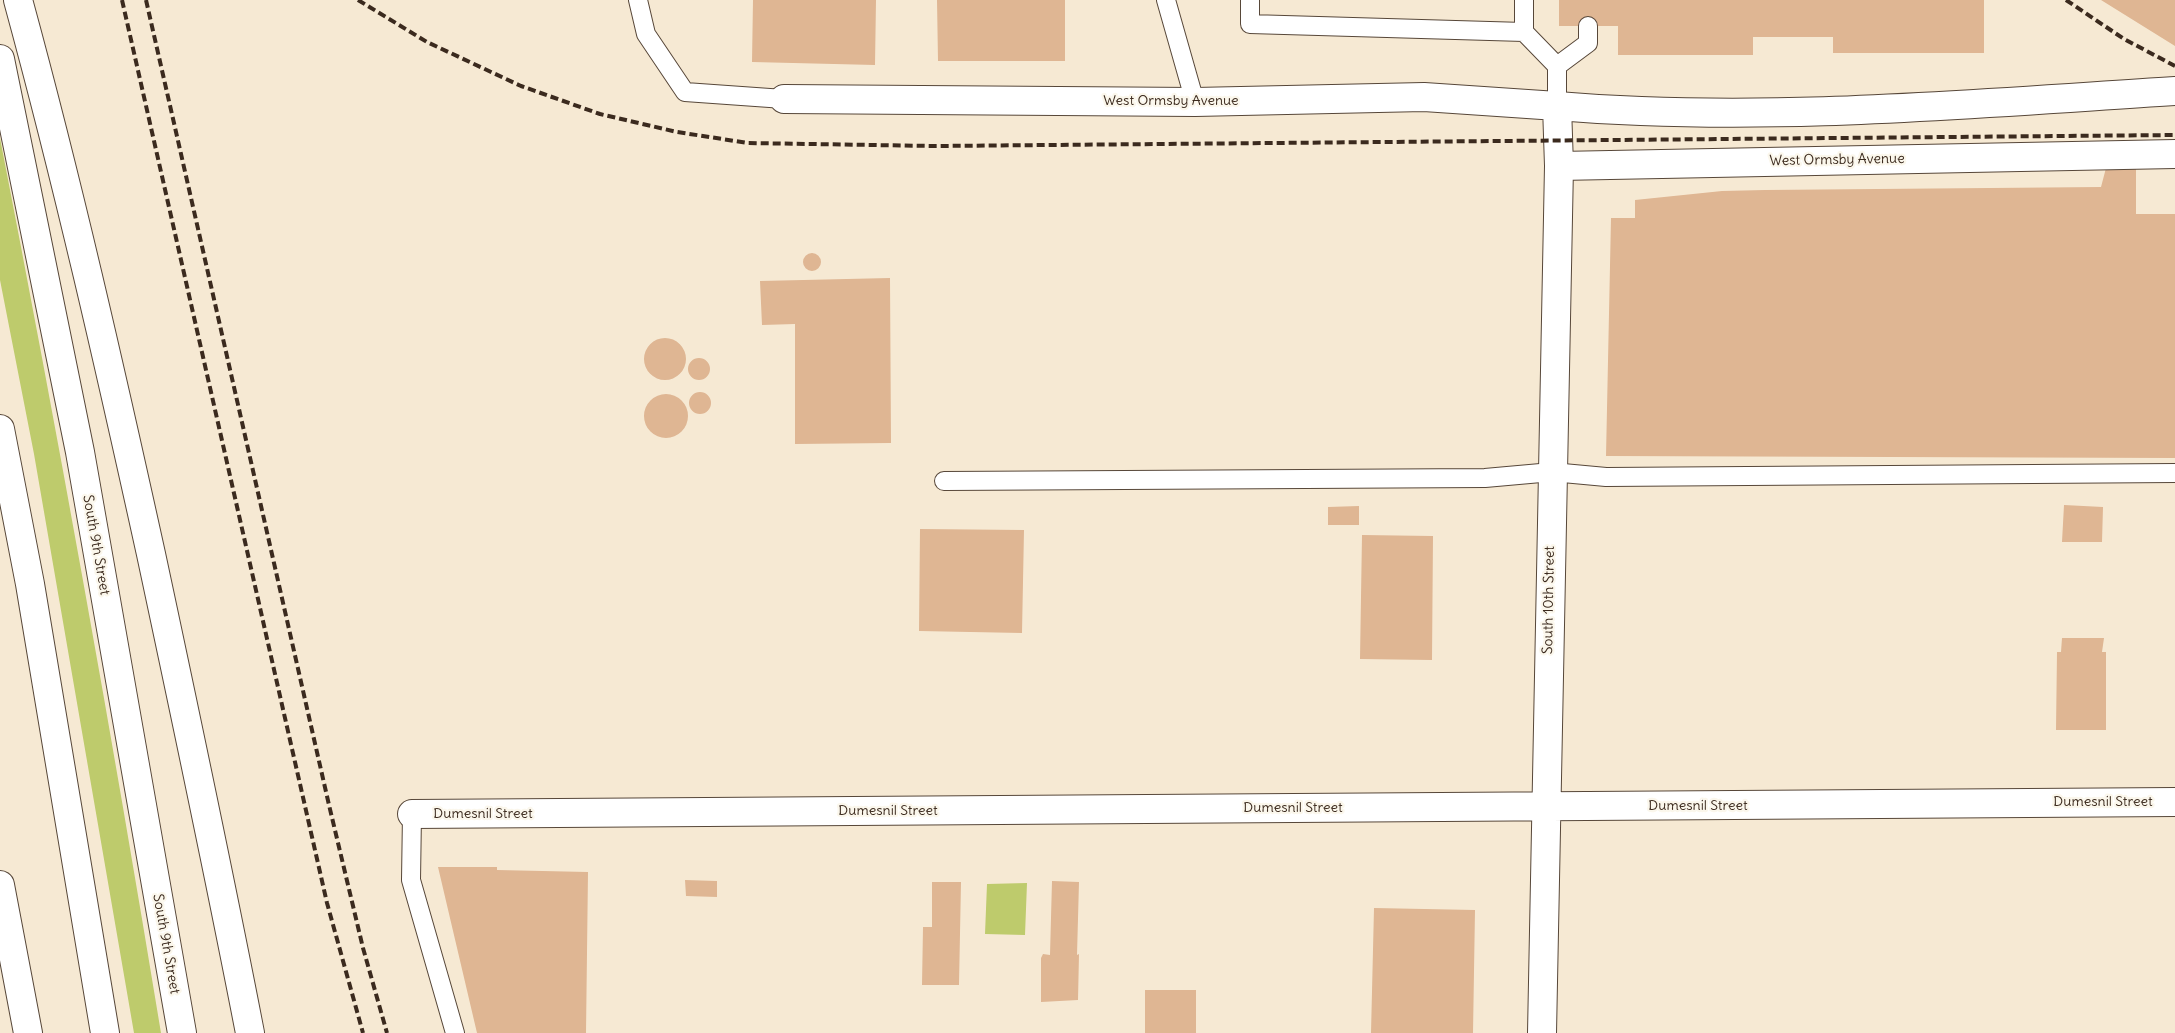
<!DOCTYPE html>
<html>
<head>
<meta charset="utf-8">
<style>
	body { margin:0 }
	canvas { display:block; background:#f6e9d3 }
</style>
</head>
<body>
<canvas width="2175" height="1033"></canvas>
<script>
const c = document.querySelector('canvas').getContext('2d');
c.lineJoin = 'round';
function paint(path, color) {
  c.fillStyle = color;
  c.fill(path, 'evenodd');
}
function strokePath(path, color, width, dash) {
  c.strokeStyle = color;
  c.lineWidth = width;
  c.lineCap = dash ? 'butt' : 'round';
  c.setLineDash(dash || []);
  c.stroke(path);
}
function write(font, color, halo, rows, align = 'center') {
  c.font = font + ' Delius,sans-serif';
  c.lineWidth = 4.5;
  c.setLineDash([]);
  c.textBaseline = 'middle';
  c.strokeStyle = halo;
  c.fillStyle = color;
  for (const [text, x, y, turn = 0] of rows) {
    c.save();
    c.translate(x, y);
    c.rotate((+turn || 0) * Math.PI / 180);
    c.textAlign = isNaN(turn) ? turn : align;
    if (halo) c.strokeText(text, 0, 0);
    c.fillText(text, 0, 0);
    c.restore();
  }
}
paint(new Path2D(`
	M0,138C58,436 112,734 161,1033H134L34,454L0,280Z
	M1027,883L1025,935L985,934L987,884Z`), '#becb6c');
paint(new Path2D(`
	M753,0H876L875,65L752,62Z
	M937,0H1065V61H938Z
	M1559,0H1984V53H1833V37H1753V55H1618V26H1559Z
	M2101,0H2175V46Z
	M2136,167V214H2175V458L1606,456L1611,218H1635V200L1722,191L1765,190L2101,187L2106,168Z
	M803 262a9 9 0 1 1 18 0a9 9 0 1 1-18 0Z
	M890,278L891,443L795,444V324L762,325L760,281Z
	M644 359a21 21 0 1 1 42 0a21 21 0 1 1-42 0Z
	M688 369a11 11 0 1 1 22 0a11 11 0 1 1-22 0Z
	M689 403a11 11 0 1 1 22 0a11 11 0 1 1-22 0Z
	M644 416a22 22 0 1 1 44 0a22 22 0 1 1-44 0Z
	M2064,505L2103,507L2102,542H2062Z
	M1359,506V525H1328V507Z
	M920,529L1024,530L1022,633L919,631Z
	M1362,535L1433,536L1432,660L1360,659Z
	M2062,638H2104L2102,652H2106V730H2056L2057,652H2061Z
	M438,867H497V870L588,872L586,1033H477Z
	M685,880L717,881V897L686,896Z
	M1052,881L1079,882L1077,955L1079,954L1078,1000L1041,1002V958L1043,954L1050,955Z
	M932,882H961L959,985H922L923,927H932Z
	M1374,908L1475,910L1473,1033H1371Z
	M1145,990H1196V1033H1145Z`), '#dfb693');
const lane = new Path2D(`
	M638,0L646,34L685,92L784,99
	M1166,0L1195,102
	M1250,0V24L1524,32L1557,66V106
	M1524,0V32
	M1557,66L1588,43V26
	M944,481L1485,478L1552,472L1606,477L2175,473
	M412,814L411,880L455,1033`);
const street = new Path2D(`
	M784,99L1195,102L1424,97L1557,106L1559,166L1542,1033
	M1557,106C1761,123 1971,104 2175,91
	M1559,166L2175,154
	M412,814L2175,802`);
const primary = new Path2D(`
	M18,0C68,183 110,368 151,554C185,713 219,873 250,1033
	M0,59L80,452L182,1033
	M0,429L30,584L105,1033
	M0,885L28,1033`);
strokePath(lane, '#574739', 20);
strokePath(street, '#574739', 30);
strokePath(primary, '#574739', 30);
strokePath(lane, '#fff', 18);
strokePath(street, '#fff', 28);
strokePath(primary, '#fff', 28);
strokePath(new Path2D(`
	M122,0L327,903L363,1033
	M146,0L329,805L363,948L387,1033
	M358,0L427,42L521,86L600,114L677,132L748,143L935,146L2175,135
	M2066,0L2124,39L2175,66`), '#3b2a1e', 4, [8, 4]);
write('14px', '#3b2a1e', '#fbf7ec', [
	["West Ormsby Avenue",1171,101],
	["West Ormsby Avenue",1837,160,-1],
	["South 9th Street",96,545,80],
	["South 10th Street",1549,600,-89],
	["Dumesnil Street",2103,802],
	["Dumesnil Street",1698,806],
	["Dumesnil Street",1293,808],
	["Dumesnil Street",888,811],
	["Dumesnil Street",483,814],
	["South 9th Street",166,944,80]
]);
</script>
</body>
</html>
